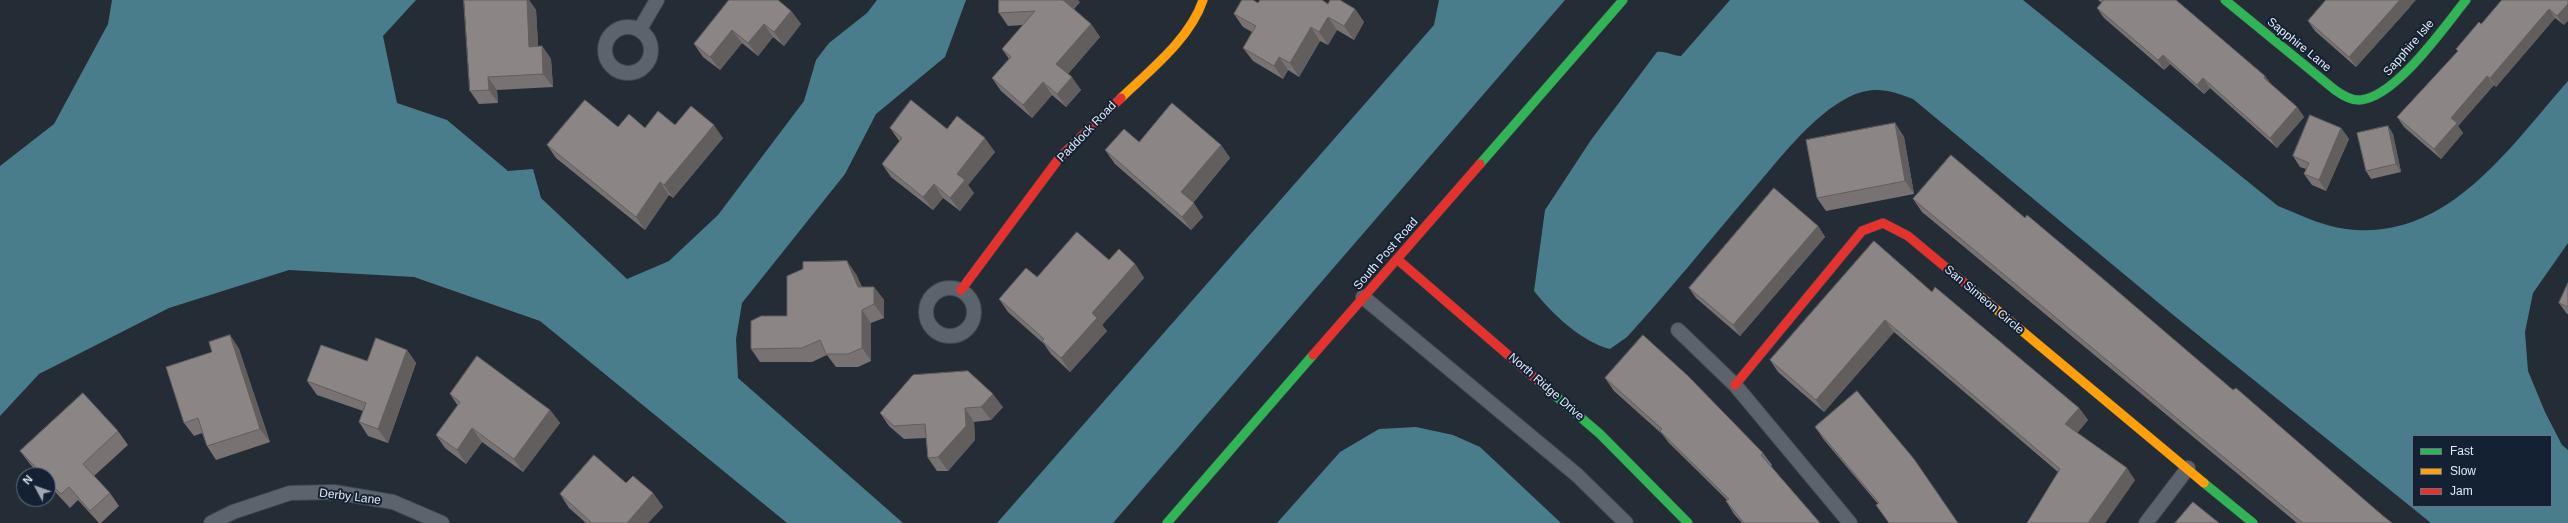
<!DOCTYPE html>
<html>
<head>
<meta charset="utf-8">
<style>
	body { margin:0 }
	#map { position:relative; width:2568px; height:523px; overflow:hidden; background:#242c36; font-family:Helvetica,sans-serif }
	canvas { display:block }
	.legend { position:absolute; left:2412px; top:435px; width:140px; height:72px; box-sizing:border-box; background:#142133; border:1px solid #667281; margin:0; padding:5px 7px; list-style:none; font-size:12px; color:#e1ebf7 }
	.legend li { display:flex; align-items:center; gap:8px; height:20px }
	.legend b { width:20px; border:1px solid #667281 }
	.north { position:absolute; left:16px; top:467px; width:40px; height:40px; box-sizing:border-box; background:#142133; border:1px solid #667281; border-radius:50%; rotate:311deg; font-size:11px; font-weight:700; line-height:16px; text-align:center; color:#e1ebf7 }
	.north::after { content:''; display:block; margin:auto; width:14px; height:18px; background:#9fa8b3; clip-path:polygon(50% 0,100% 100%,50% 72%,0 100%) }
</style>
</head>
<body>
<div id="map">
<canvas width="2568" height="523"></canvas>
<ul class="legend">
<li><b style="height:5px;background:#30b455"></b>Fast</li>
<li><b style="height:5px;background:#ff9f0a"></b>Slow</li>
<li><b style="height:5px;background:#e5322d"></b>Jam</li>
</ul>
<div class="north">N</div>
</div>
<script>
const c = document.querySelector('canvas').getContext('2d');
c.lineJoin = 'round';
function paint(path, color) {
  c.fillStyle = color;
  c.fill(path, 'evenodd');
}
function strokePath(path, color, width, dash) {
  c.strokeStyle = color;
  c.lineWidth = width;
  c.lineCap = dash ? 'butt' : 'round';
  c.setLineDash(dash || []);
  c.stroke(path);
}
function write(font, color, halo, rows, align = 'center') {
  c.font = font + ' Helvetica,sans-serif';
  c.lineWidth = 4;
  c.setLineDash([]);
  c.textBaseline = 'middle';
  c.strokeStyle = halo;
  c.fillStyle = color;
  for (const [text, x, y, turn = 0] of rows) {
    c.save();
    c.translate(x, y);
    c.rotate((+turn || 0) * Math.PI / 180);
    c.textAlign = isNaN(turn) ? turn : align;
    if (halo) c.strokeText(text, 0, 0);
    c.fillText(text, 0, 0);
    c.restore();
  }
}
paint(new Path2D(`
	M112,0H416L383,36L397,103L447,120L508,171L533,169L541,198L627,279L669,261L718,215L804,101L816,60L829,43L867,13L877,0H966L945,57L876,114L845,174L742,303L736,339L738,378L903,523H787L540,321L414,277L289,270L169,308L39,374L0,416V166L54,124L108,24Z
	M1439,0H1565L1113,523H997L1434,25Z
	M1730,0H2023L2278,206C2303,216 2328,229 2356,230C2452,236 2512,144 2568,81V243L2533,293L2525,332L2528,371L2545,412L2562,445L2568,450V523H2431L2172,314L1913,99C1891,90 1872,85 1849,97C1810,117 1780,159 1751,192C1710,240 1670,290 1627,337L1610,349C1582,342 1552,314 1534,291L1545,210L1591,140L1657,52C1667,51 1672,56 1681,56ZM2413,436H2551V506H2413Z
	M1416,427L1453,435L1480,447L1561,523H1277L1340,452L1379,429Z`), '#497d8b');
const street = new Path2D(`
	M605 50a23 23 0 1 1 46 0a23 23 0 1 1-46 0Z
	M640,29L657,0
	M926 312a24 24 0 1 1 48 0a24 24 0 1 1-48 0Z
	M1363,297L1577,475L1626,523
	M1678,330L1735,385L1850,523
	M211,523L233,512L290,493L334,492L393,502L442,523
	M2146,523L2188,468`);
const fast = new Path2D(`
	M2225,0L2335,90C2342,95 2351,101 2360,100C2396,97 2444,27 2466,0
	M1480,164L1623,0
	M1544,386L1600,434L1688,523
	M2204,483L2253,523
	M1167,523L1313,355`);
const slow = new Path2D(`
	M1121,98C1150,70 1190,39 1203,0
	M1967,285L2204,483`);
const jam = new Path2D(`
	M1397,259L1544,386
	M961,290L1060,157L1121,98
	M1313,355L1480,164
	M1735,385L1862,231L1883,223L1908,236L1967,285`);
strokePath(street, '#414851', 16);
strokePath(fast, '#414851', 10);
strokePath(slow, '#414851', 10);
strokePath(jam, '#414851', 10);
strokePath(street, '#5d636c', 14);
strokePath(fast, '#30b455', 9);
strokePath(slow, '#ff9f0a', 9);
strokePath(jam, '#e5322d', 9);
paint(new Path2D(`
	M468,0H529L536,10L538,46H542L551,59L553,87L497,90L498,103L479,104L470,91Z
	M2098,0H2163L2265,76L2271,84L2297,107L2304,117L2277,148L2210,88L2204,94L2170,64L2164,70L2104,18L2097,8L2102,3Z
	M2568,0L2564,25L2555,18L2496,87L2494,85L2458,126L2463,133L2441,159L2404,127L2397,117L2458,52L2456,49L2481,24Z
	M1080,2L1074,9L1091,24L1100,37L1068,74L1081,90L1066,107L1052,95L1032,118L1001,91L992,78L1009,59L1002,49L1023,25L1008,26L999,13Z
	M1258,3L1328,4L1355,9L1364,22L1354,40L1337,30L1328,45L1320,41L1299,77L1288,70L1283,79L1253,61L1243,48L1252,32L1243,27L1234,14Z
	M2410,7L2356,67L2315,31L2308,21Z
	M791,11L801,24L784,46L773,37L758,56L742,43L720,70L703,57L694,44Z
	M1895,123L1904,137L1914,194L1826,211L1817,198Z
	M675,125L723,138L673,198L669,195L645,230L556,158L547,145L618,127L645,128Z
	M2388,126L2393,134L2401,172L2371,179L2366,171Z
	M890,128L947,129L995,152L968,185L974,193L960,211L943,198L933,210L891,177L882,164L900,142Z
	M2341,128L2349,139L2326,191L2312,185L2304,174L2306,169L2300,167L2293,156Z
	M1139,142L1221,145L1230,158L1193,203L1203,217L1191,230L1115,164L1105,150Z
	M1913,199L2025,218L2392,523H2297L1922,212Z
	M1818,226L1825,237L1740,336L1696,298L1689,288Z
	M1109,260L1135,264L1144,278L1102,325L1107,331L1070,372L1051,354L1044,344L1008,312L999,299L1037,277Z
	M856,274L862,287H874L884,300V318L871,323V361L858,367H836L827,355L812,362H760L751,349L787,316Z
	M2568,283V314H2567L2559,303Z
	M1932,292L2079,408L2088,420L2077,433L2135,480L2105,523H2027L2058,472L1894,332L1824,412L1778,372L1770,360Z
	M230,335L239,349L270,442L216,460L207,446L202,433L194,436L184,423L212,352Z
	M407,350L416,363L388,443L368,436L359,422L363,411L317,395L307,381L367,361Z
	M913,375L1003,407L991,420L974,422L975,440L948,471H937L928,458L926,438L904,439L889,426L880,413Z
	M1605,378L1763,453L1772,465L1771,466L1820,523H1742L1734,514L1726,501L1727,500L1669,443L1662,434L1614,391Z
	M450,394L550,410L560,423L523,472L482,442L466,464L445,448L436,435L458,406Z
	M1815,427L1958,523L1878,504L1824,440Z
	M118,431L128,445L94,476L110,493L119,506L101,523H99L78,500L70,508L48,484V475H40L30,464L20,451Z
	M626,483L653,493L663,507L648,523H586L569,508L560,494Z`), '#787372');
paint(new Path2D(`
	M527,0H529L536,10L539,60L529,47Z
	M1063,0H1078L1080,2L1071,12Z
	M2400,0H2416L2356,67L2349,57Z
	M2568,4V21L2564,25L2557,16Z
	M1355,9L1364,22L1354,40L1344,26Z
	M2549,9L2555,18L2496,87L2490,78Z
	M791,11L801,24L784,46L774,32Z
	M1328,17L1337,30L1328,45L1319,32Z
	M764,24L773,37L758,56L748,43Z
	M1091,24L1100,37L1065,77L1056,64Z
	M1311,27L1320,41L1299,77L1290,63Z
	M732,30L742,43L720,70L710,57Z
	M542,46L551,59L553,87L543,74Z
	M2163,55L2170,64L2164,70L2158,60Z
	M1279,57L1288,70L1283,79L1274,66Z
	M2265,76L2272,86L2264,78Z
	M2487,76L2494,85L2458,126L2463,133L2441,159L2434,149L2451,118Z
	M488,77L497,90L498,103L489,90Z
	M1072,77L1081,90L1066,107L1057,94Z
	M2203,78L2210,88L2204,94L2197,85Z
	M1043,82L1052,95L1032,118L1023,105Z
	M2297,107L2304,117L2277,148L2270,138Z
	M1895,123L1904,137L1914,194L1905,181Z
	M714,125L723,138L673,198L664,185Z
	M2388,126L2393,134L2401,172L2396,164Z
	M2341,128L2349,139L2326,191L2319,180Z
	M985,138L995,152L968,185L974,193L960,211L950,198L957,174Z
	M1221,145L1230,158L1190,206L1181,192Z
	M660,182L669,195L645,230L636,217Z
	M934,184L943,198L933,210L923,197Z
	M1194,203L1203,217L1191,230L1182,217Z
	M1818,226L1825,237L1740,336L1733,325Z
	M847,261L856,274L867,300L858,287Z
	M1135,264L1144,278L1102,325L1107,331L1070,372L1061,358L1092,313Z
	M874,287L884,300V318L874,304Z
	M862,310L871,323V361L862,348Z
	M1885,320L1894,332L1824,412L1816,400Z
	M230,335L239,349L270,442L260,429Z
	M407,350L416,363L388,443L378,429Z
	M993,394L1003,407L991,420L981,407Z
	M965,408L974,422L975,440L948,471L938,457Z
	M2079,408L2088,420L2074,437L2065,424Z
	M550,410L560,423L523,472L514,459Z
	M472,428L482,442L466,464L457,450Z
	M2127,468L2135,480L2105,523H2088Z
	M653,493L663,507L648,523H627Z`), '#615e5d');
const building = new Path2D(`
	M464,0H527L529,47L542,46L543,74L488,77L489,90L470,91Z
	M729,0H778L791,11L774,32L764,24L748,43L732,30L710,57L694,44Z
	M999,0H1063L1091,24L1056,64L1072,77L1057,94L1043,82L1023,105L992,78L1011,57L1002,49L1035,11L999,13Z
	M1242,0H1253L1258,3L1260,0H1322L1328,4L1330,0H1340L1355,9L1344,26L1328,17L1319,32L1311,27L1290,63L1279,57L1274,66L1243,48L1256,26L1234,14Z
	M2102,0H2176L2265,76L2264,78L2297,107L2270,138L2203,78L2197,85L2163,55L2158,60L2097,8L2103,1Z
	M2326,0H2400L2349,57L2308,21Z
	M2502,0H2568V4L2557,16L2549,9L2490,78L2487,76L2451,118L2457,123L2434,149L2397,117L2458,51L2456,49L2479,22L2481,24Z
	M585,100L618,127L629,114L645,128L658,111L675,125L691,106L714,125L664,185L660,182L636,217L547,145Z
	M911,100L947,129L957,116L985,138L957,174L965,180L950,198L934,184L923,197L882,164L902,138L890,128Z
	M1172,103L1221,145L1181,192L1194,203L1182,217L1105,150L1124,129L1139,142Z
	M2310,115L2341,128L2319,180L2304,174L2309,163L2293,156Z
	M1895,123L1905,181L1817,198L1806,140Z
	M2388,126L2396,164L2366,171L2357,133Z
	M1951,155L2025,218L2027,215L2102,278L2233,390L2236,388L2383,516L2392,523H2303L1913,199Z
	M1774,188L1818,226L1733,325L1689,288Z
	M1077,232L1109,260L1119,249L1135,264L1092,313L1097,318L1061,358L1042,341L1044,339L999,299L1026,268L1037,277Z
	M1874,241L1932,292L1935,287L2079,408L2065,424L2127,468L2088,523H2027L2060,469L1885,320L1816,400L1770,360Z
	M847,261L858,287H874V304L862,310V348L848,354H826L820,340L802,348L751,349V321L761,316H787V276L803,269V262Z
	M2568,283V307L2559,303Z
	M230,335L260,429L207,446L198,418L184,423L166,367L212,352L209,342Z
	M1643,335L1688,376L1763,453L1761,455L1820,523H1744L1726,501L1729,499L1660,431L1662,429L1605,378Z
	M376,338L407,350L378,429L359,422L366,403L307,381L321,345L367,361Z
	M477,356L550,410L514,459L472,428L457,450L436,435L460,402L450,394Z
	M968,371L993,394L981,407L965,408L966,426L938,457L928,458L925,424L894,426L880,413L913,375Z
	M1857,391L1914,459L1958,523H1889L1876,505L1879,503L1815,427Z
	M83,393L118,431L83,464L110,493L90,511L69,487L61,494L48,481V475H43L20,451Z
	M594,455L626,483L633,476L653,493L627,523H592L560,494Z
	M2193,502L2219,523H2175Z`);
paint(building, '#8b8685');
strokePath(building, '#615e5d', 1);
write('12px', '#e1ebf7', '#142133', [
	["Sapphire Lane",2299,45,39],
	["Sapphire Isle",2409,48,-49],
	["Paddock Road",1087,132,-46],
	["South Post Road",1386,254,-49],
	["San Simeon Circle",1984,300,40],
	["North Ridge Drive",1546,387,41],
	["Derby Lane",350,497,7]
]);
</script>
</body>
</html>
